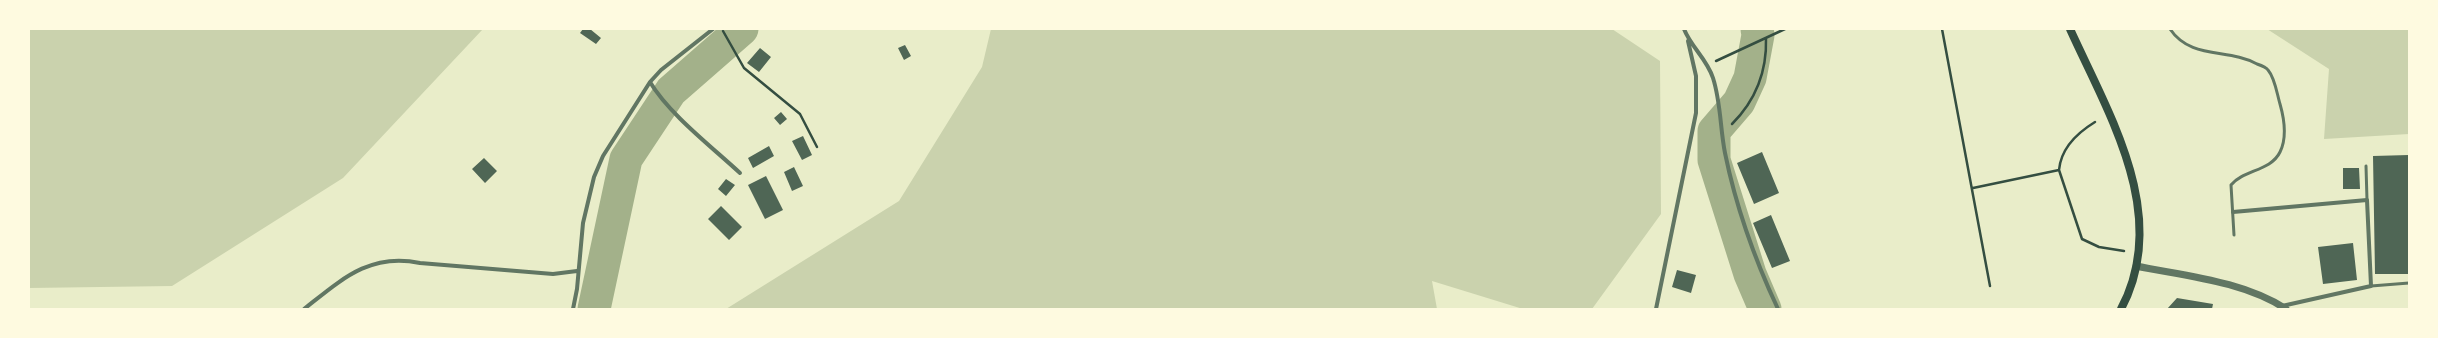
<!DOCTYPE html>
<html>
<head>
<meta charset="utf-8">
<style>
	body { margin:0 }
	#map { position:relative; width:2438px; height:338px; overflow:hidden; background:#e9edc9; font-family:Karla,sans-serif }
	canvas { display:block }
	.frame { position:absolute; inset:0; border:30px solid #fefae0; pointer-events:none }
</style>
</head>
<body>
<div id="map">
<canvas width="2438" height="338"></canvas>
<div class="frame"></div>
</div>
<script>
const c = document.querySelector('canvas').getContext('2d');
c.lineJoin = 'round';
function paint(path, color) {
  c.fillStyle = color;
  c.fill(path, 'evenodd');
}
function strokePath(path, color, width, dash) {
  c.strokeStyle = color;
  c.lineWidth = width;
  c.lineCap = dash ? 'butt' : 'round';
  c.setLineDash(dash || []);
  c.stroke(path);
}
paint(new Path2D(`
	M29,29H483L343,178L172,286L29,288Z
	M991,29H1612L1660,61L1661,214L1592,309H1523L1432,281L1437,309H726L899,201L982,67Z
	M2267,29H2409V134L2324,139L2329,69Z`), '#cad2ad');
strokePath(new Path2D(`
	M1757,29L1758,35L1750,78L1739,102L1714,131V160L1750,274L1765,309
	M594,309L626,159L671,91L742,29`), '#a3b18a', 33);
paint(new Path2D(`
	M583,29H590L601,38L596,44L580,33Z
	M905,45L911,56L904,60L898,48Z
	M760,48L771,57L759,72L747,63Z
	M781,112L787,119L780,125L774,118Z
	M803,136L812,155L802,160L792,141Z
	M769,146L774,156L753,168L748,158Z
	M1762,152L1779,193L1754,204L1737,163Z
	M2409,155V274H2375L2373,156Z
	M484,158L497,171L485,183L472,169Z
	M794,167L803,186L792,191L784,172Z
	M2343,168H2359L2360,189H2343Z
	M766,176L783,210L765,219L748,185Z
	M726,179L735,185L726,196L718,189Z
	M721,206L742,227L729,240L708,219Z
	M1771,215L1790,261L1772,268L1753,223Z
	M2353,243L2357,280L2323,284L2318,247Z
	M1677,270L1696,275L1691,293L1672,287Z
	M2177,298L2213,304L2212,309H2167Z`), '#4f6655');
strokePath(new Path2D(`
	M1942,29L1990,286
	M723,31L744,68L800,114L817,147
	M1716,61L1785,29
	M1732,124C1755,101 1767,71 1766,38
	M2059,170L2082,239L2099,247L2124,251
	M1973,188L2059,170C2061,148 2077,133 2095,122`), '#344e41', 2.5);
strokePath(new Path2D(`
	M2170,29C2191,60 2228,48 2257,64C2260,65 2266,67 2268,70C2275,78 2277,94 2280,104C2284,118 2287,138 2280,152C2271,171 2243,170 2231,185L2234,235
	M2366,166L2367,200
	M2371,286L2409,283`), '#617663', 3);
strokePath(new Path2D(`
	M1684,29C1691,47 1707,59 1713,78C1721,103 1720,128 1725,153C1736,207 1755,260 1778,309
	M650,82C669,114 712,147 740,173
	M2233,212L2367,200L2371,286L2282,306
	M304,309C341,280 370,252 420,263L553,274L577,271
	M573,309L577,289L583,223L594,177L603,156L650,82L661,70L713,29
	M1656,309L1696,113V76L1688,41`), '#617663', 4);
strokePath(new Path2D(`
	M2136,266C2185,276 2243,281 2286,309`), '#617663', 7);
strokePath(new Path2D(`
	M2070,29C2109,115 2171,215 2121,309`), '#344e41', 8);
</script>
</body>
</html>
